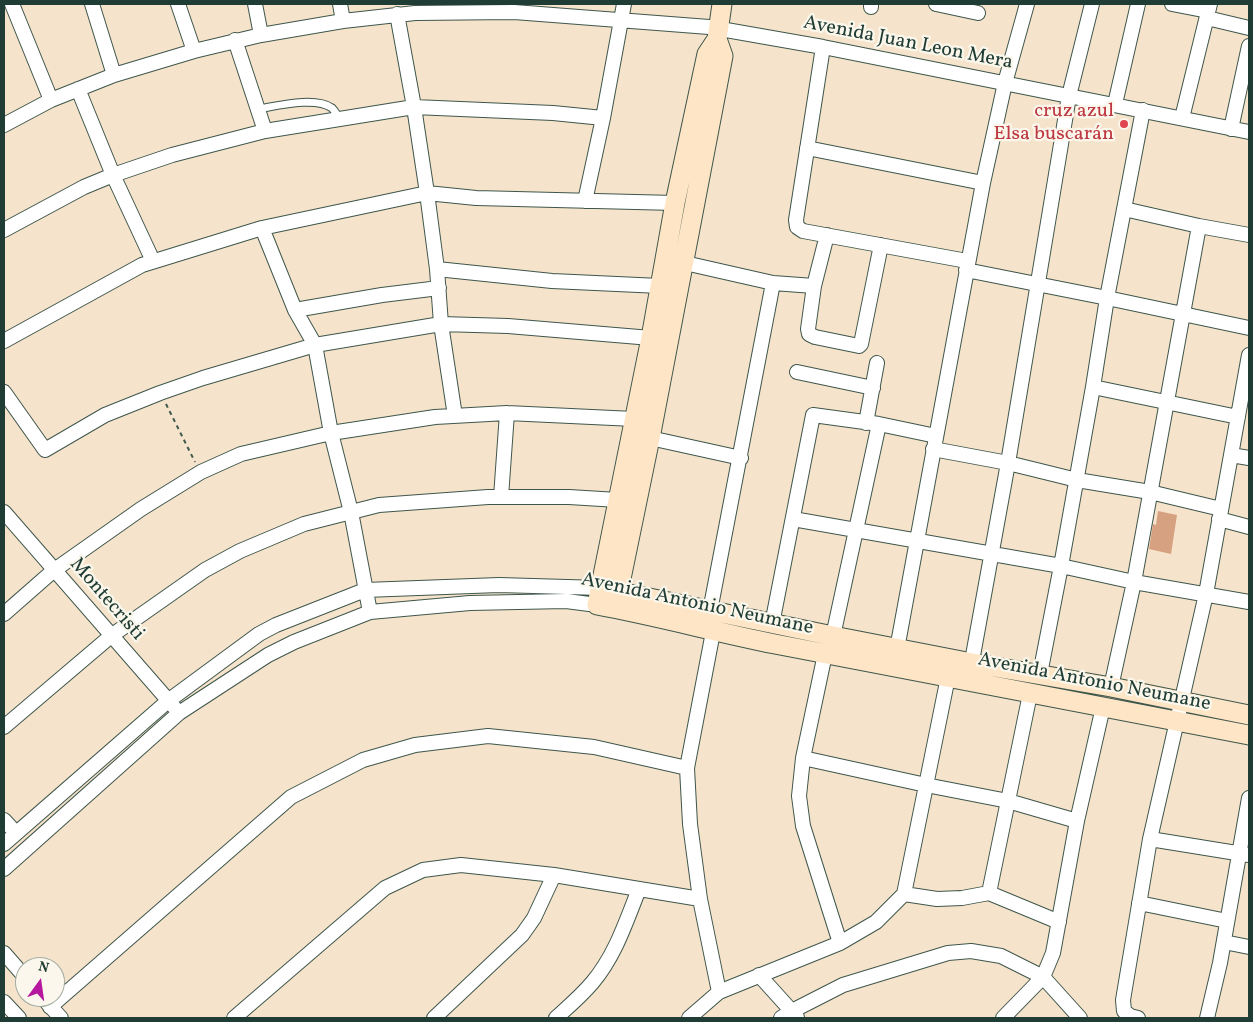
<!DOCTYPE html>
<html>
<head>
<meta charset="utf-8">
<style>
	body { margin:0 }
	#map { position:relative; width:1253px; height:1022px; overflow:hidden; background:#f5e4cb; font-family:Vollkorn,serif }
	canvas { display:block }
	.frame { position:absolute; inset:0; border:5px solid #1f3d34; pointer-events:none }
	.north { position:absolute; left:15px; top:957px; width:50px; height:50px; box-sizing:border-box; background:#fbf7ec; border:1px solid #a3ada2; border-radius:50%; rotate:14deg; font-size:14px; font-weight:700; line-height:20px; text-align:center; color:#1f3d34 }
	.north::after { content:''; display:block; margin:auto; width:18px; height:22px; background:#b5179e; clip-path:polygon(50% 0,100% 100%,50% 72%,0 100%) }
</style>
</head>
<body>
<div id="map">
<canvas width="1253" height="1022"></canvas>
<div class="frame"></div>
<div class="north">N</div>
</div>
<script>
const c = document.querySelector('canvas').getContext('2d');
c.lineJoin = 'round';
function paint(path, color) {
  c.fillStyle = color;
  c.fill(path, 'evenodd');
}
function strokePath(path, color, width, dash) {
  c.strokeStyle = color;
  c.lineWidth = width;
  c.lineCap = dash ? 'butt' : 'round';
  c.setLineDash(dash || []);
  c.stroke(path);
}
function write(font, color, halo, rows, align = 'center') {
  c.font = font + ' Vollkorn,serif';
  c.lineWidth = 4.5;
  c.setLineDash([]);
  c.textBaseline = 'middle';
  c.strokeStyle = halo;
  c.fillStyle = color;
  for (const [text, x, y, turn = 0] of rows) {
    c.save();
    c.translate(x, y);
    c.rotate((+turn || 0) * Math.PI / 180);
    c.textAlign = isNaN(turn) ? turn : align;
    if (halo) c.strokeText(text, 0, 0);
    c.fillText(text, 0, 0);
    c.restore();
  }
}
paint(new Path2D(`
	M1158,511L1177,515L1171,554L1149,549L1153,524L1156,525Z`), '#d6a181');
const lane = new Path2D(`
	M258,109C277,106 315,96 332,108C335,111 337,115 339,118`);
const street = new Path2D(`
	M12,4L51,100
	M92,4L114,75
	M178,4L194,51
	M255,4L261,35
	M340,4L343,21
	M936,4L978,13
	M1172,4L1208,11
	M871,7V4
	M397,14L414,107L427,193L437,269L441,324L455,416
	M1207,18L1249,28
	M235,40L265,131
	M823,47L796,220L797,227L803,231L967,261
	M78,89L113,175L153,261
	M1115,104L1138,4
	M1182,118L1210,4
	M4,125L51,100L114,75L194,51L261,35L343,21L415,13L514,12L709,27L823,47L1249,132
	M1231,129L1249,46
	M807,148L983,183
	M585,201L603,118L624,4
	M1124,209L1199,226L1249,235
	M262,228L295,310L315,345L331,433L351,512L370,612
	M4,230L84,187L113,175L172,155L265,131L414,107L553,113L603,118
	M676,261L773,283L814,286L827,235
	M437,269L552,281L660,286
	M966,270L1107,298L1249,328
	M814,286L808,329L809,334L815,337L859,346L861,344L881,245
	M295,310L382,295L439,288
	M4,341L142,265L262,228L427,193L476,198L675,203
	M797,372L873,388
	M1093,387L1238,417
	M4,392L45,450L105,415L160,393L203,378L315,345L441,324L508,326L651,338
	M866,423L877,363
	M650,438L741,458
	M933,449L1008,463L1077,480L1150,492L1221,509
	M1231,455L1249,458
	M501,497L507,413
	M4,512L174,707
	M793,519L1061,566L1134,582L1249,602
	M1219,519L1249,527
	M710,611L773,283
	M4,614L53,571L141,509L201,472L241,454L331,433L435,417L507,413L634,419
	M772,624L813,415L879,424L936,436
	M713,632L687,768L690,824L700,899L719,992
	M833,636L879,424
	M897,649L983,183L1005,83L1027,4
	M970,672L1008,463L1069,96L1092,4
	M1040,674L1061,566L1093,387L1107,298L1143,110
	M1111,687L1134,582L1199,226
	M4,727L111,636L205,570L240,551L304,524L379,505L488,497H569L618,500
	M803,758L926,785L1008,801L1077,821
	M4,820L16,833
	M1150,839L1249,855
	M4,844L168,701L259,634L276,625L365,590L499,585L601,588
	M4,869L179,713L268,655L294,642L370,612L470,603L566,601L597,605
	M989,893L1030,694
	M904,894L937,899L962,898L989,893L1059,922
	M1139,903L1227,921
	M1224,942L1249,947
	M840,943L876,922L904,894L948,677
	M4,953L25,977
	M759,975L797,1017
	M42,997L61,1018
	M4,1002L19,1018
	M50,1007L291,797L363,760L415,745L488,736L594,747L687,768
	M234,1018L385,888L423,870L461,865L554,875L700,899
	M434,1018L522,935L534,918L554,875
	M556,1018C568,1007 581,996 592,983C615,956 626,922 639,889
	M689,1018L719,992L840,943L803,826L799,796L803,758L825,654
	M781,1018L792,1011L843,985L948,953L971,951L1001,956L1043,977L1080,1018
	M1003,1018L1043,977L1053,953L1077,821L1103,707
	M1138,1018L1130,1016L1124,1011L1123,1000L1150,839L1206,594L1249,355
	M1207,1018L1220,963L1249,798`);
const secondary = new Path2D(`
	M717,39L707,54L675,203L651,338L597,605C657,616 715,632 775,644C933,675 1091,705 1249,735
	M601,588L833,636L972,663L1111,687L1249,715
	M616,603L650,438L723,56L717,39L722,4`);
strokePath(lane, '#3f564b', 9);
strokePath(street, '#3f564b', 16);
strokePath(secondary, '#3f564b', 21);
strokePath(new Path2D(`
	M166,404L195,462`), '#3f564b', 2, [4, 4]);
strokePath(lane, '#fff', 7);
strokePath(street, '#fff', 14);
strokePath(secondary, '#fde5c5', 19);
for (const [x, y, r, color] of [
	[1124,124,5,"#e0444e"]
]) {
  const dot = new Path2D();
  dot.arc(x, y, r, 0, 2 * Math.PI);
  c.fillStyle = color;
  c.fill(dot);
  strokePath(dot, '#fbf7ec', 2);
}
write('20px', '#1f3d34', '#fbf7ec', [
	["Avenida Juan Leon Mera",908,44,11],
	["Montecristi",106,600,49],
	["Avenida Antonio Neumane",697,605,12],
	["Avenida Antonio Neumane",1094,683,11]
]);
write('20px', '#be3a42', '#fbf7ec', [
	["cruz azul",1114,112],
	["Elsa buscarán",1114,135]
], 'right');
</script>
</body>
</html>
